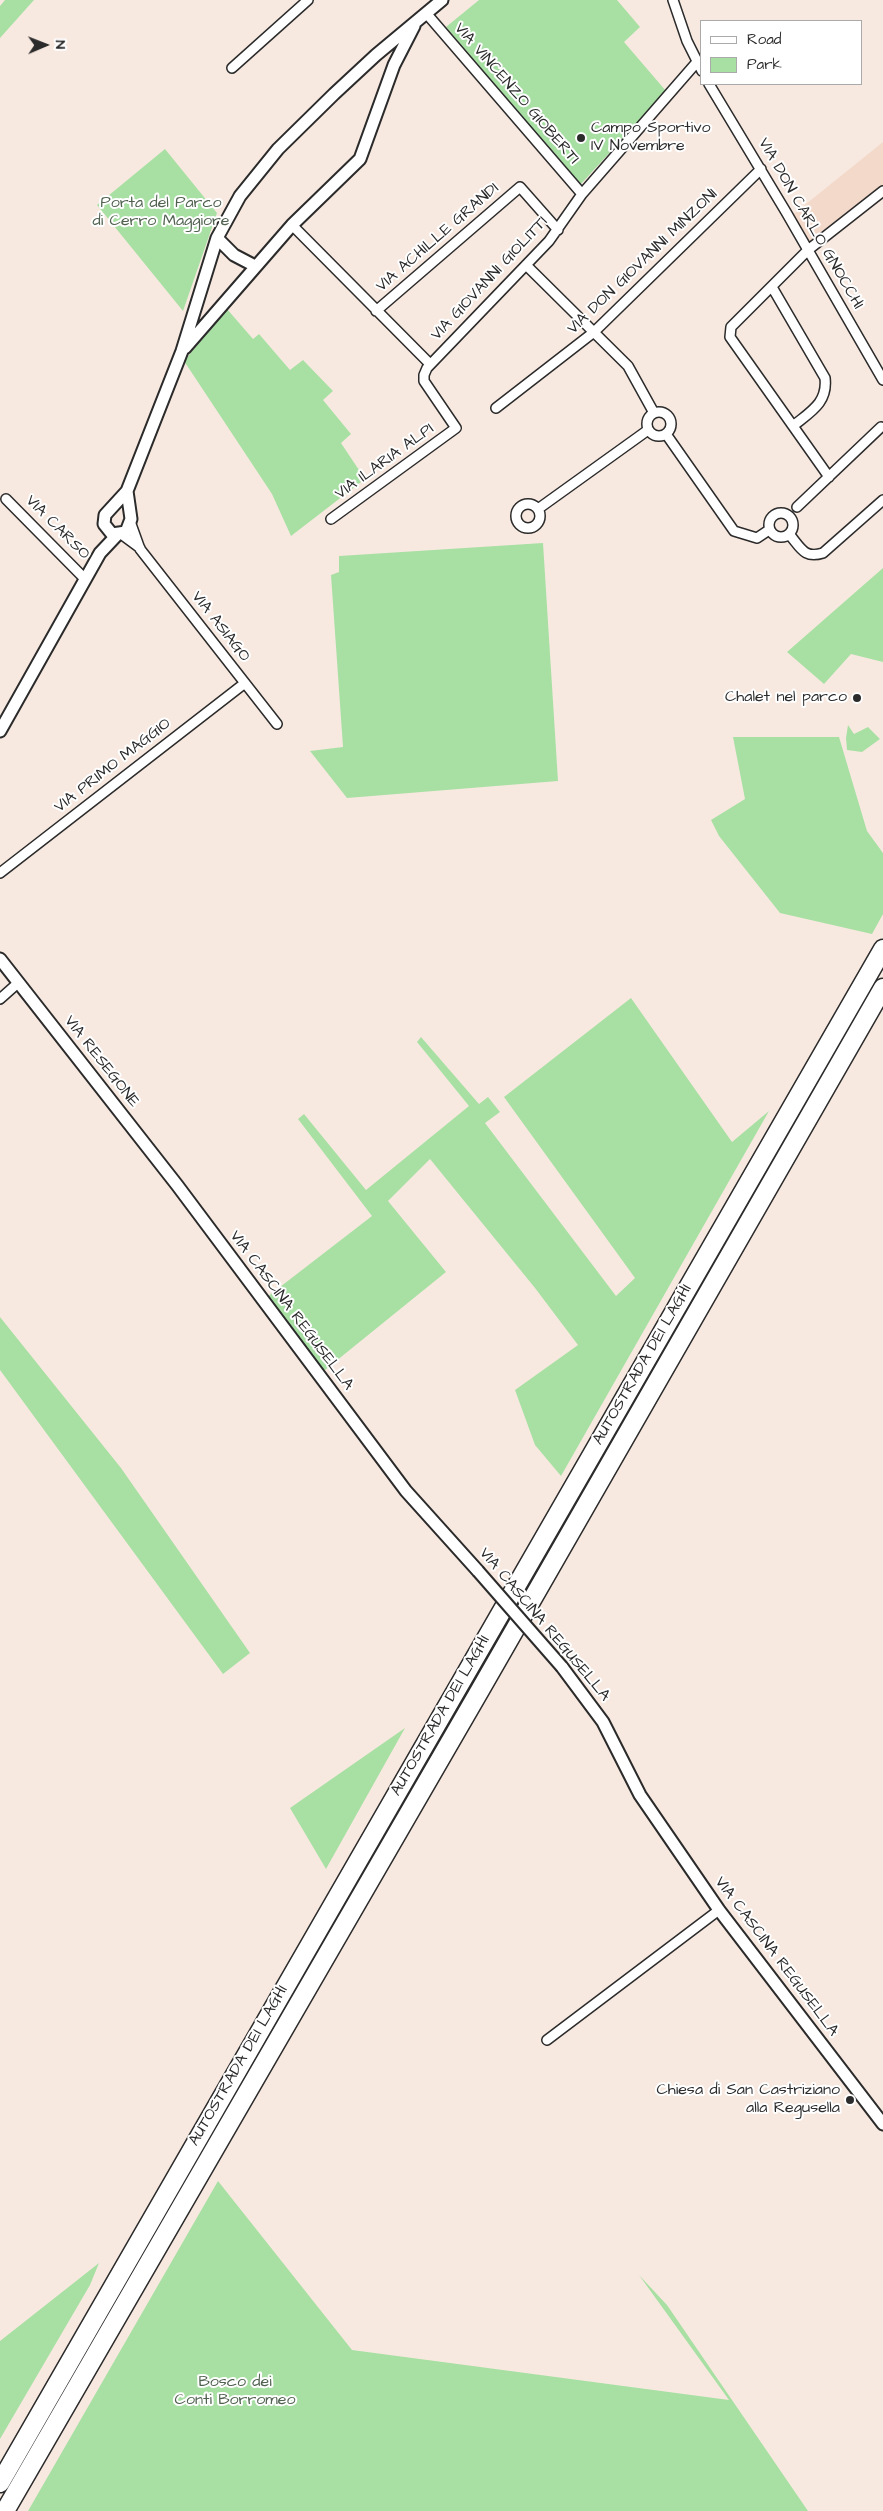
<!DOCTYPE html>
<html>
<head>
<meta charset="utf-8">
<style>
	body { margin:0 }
	#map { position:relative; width:883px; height:2511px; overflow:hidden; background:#f8e9e0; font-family:"Architects Daughter",sans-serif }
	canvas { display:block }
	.legend { position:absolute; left:700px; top:20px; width:162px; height:65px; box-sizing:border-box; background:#fff; border:1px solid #aaa; margin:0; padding:6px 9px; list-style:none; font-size:15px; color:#2b2b2b }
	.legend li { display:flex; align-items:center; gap:10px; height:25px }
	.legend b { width:25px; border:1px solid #aaa }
	.north { position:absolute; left:20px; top:20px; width:50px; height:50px; -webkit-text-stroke:4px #fff; paint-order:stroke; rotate:89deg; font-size:14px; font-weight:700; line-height:20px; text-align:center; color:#2b2b2b }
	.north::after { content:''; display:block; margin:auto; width:18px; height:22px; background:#2b2b2b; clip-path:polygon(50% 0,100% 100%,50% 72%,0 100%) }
</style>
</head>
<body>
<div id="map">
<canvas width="883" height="2511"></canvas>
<ul class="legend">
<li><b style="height:6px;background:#fff"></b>Road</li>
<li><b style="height:14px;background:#a8e0a4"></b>Park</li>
</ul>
<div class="north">N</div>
</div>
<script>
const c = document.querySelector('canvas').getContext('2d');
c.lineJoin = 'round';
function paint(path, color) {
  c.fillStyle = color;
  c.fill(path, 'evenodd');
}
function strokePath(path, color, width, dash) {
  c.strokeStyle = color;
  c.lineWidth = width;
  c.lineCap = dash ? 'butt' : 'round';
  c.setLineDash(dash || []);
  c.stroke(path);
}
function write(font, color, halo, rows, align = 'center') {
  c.font = font + ' "Architects Daughter",sans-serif';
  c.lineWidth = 4;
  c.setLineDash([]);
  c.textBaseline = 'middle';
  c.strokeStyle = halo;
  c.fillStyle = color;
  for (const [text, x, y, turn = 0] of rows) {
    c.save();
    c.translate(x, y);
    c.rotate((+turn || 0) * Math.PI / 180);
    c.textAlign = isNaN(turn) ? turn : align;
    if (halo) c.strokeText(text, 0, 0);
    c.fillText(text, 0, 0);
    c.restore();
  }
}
paint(new Path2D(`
	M883,142V195L812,251L791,216Z`), '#f3d9ca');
paint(new Path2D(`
	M5,0H34L0,38V6Z
	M479,0H617L640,27L624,42L666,91L580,185L446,27Z
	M165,149L217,213L183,311L97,205Z
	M227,309L253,339L259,334L290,370L303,360L333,391L323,400L351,434L341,443L365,479L291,536L272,494L184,361Z
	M543,543L558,781L347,798L310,751L343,747L331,575L339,572V556Z
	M883,568V662L851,654L824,684L787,652Z
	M848,725L854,734L868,727L880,739L862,752L847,750L846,738Z
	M733,737H839L867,831L883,853V914L872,934L780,913L719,836L711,820L745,799Z
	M631,998L732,1142L769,1111L561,1476L535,1445L515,1390L578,1345L535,1288L430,1159L388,1201L446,1272L320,1374L267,1297L372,1216L298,1119L304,1114L366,1190L469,1106L417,1042L421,1037L479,1104L488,1097L500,1112L485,1123L616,1296L635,1278L504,1097Z
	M0,1317L121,1468L250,1653L223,1674L0,1370Z
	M405,1728L326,1869L290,1808Z
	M218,2181L352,2350L729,2400L639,2275L667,2305L808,2511H28Z
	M99,2263L90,2285L0,2439V2341Z`), '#a8e0a4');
const minor = new Path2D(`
	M673,0L687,41L702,71
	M426,13L582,194
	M232,68L308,0
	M709,84L786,212L883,380
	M292,225L430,364
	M526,265L628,366L654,413
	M772,287L825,378C828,403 810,412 793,426
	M376,311L520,187L558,230
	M496,408L594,332L761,169
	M647 424a12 12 0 1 1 24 0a12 12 0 1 1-24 0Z
	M666,434L734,531L757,538L769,530
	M829,477L730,337L731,327L808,250L883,191
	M6,499L85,579
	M516 516a12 12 0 1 1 24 0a12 12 0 1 1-24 0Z
	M797,507L881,427
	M538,509L648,430
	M769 525a12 12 0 1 1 24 0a12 12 0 1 1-24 0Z
	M331,519L456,428L424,381V375L427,368L549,241L582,194L697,62
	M131,524L140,549L277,724
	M121,534L140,548
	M789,534C801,548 804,559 823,553L883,500
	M0,873L245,683
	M0,999L18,983
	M547,2040L719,1910`);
const tertiary = new Path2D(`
	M217,238L234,255L255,266
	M185,348L292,225L360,159L394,65L414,26
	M127,491L131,519L126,532L112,534L104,524L105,515L127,491L182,351L217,238L240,196L278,149L334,94L376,55L442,0
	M0,731L100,553L117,535
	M0,959L177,1185L406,1491L478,1571
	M562,1667L603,1722L640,1795L719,1910L883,2124`);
const motorway = new Path2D(`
	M0,2483L883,949
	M5,2511L479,1692L883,988`);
strokePath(minor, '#2b2b2b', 12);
strokePath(tertiary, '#2b2b2b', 15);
strokePath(motorway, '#2b2b2b', 21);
strokePath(minor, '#fff', 9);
strokePath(tertiary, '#fff', 11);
strokePath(motorway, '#fff', 18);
const tertiaryBridge = new Path2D(`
	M478,1571L562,1667`);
strokePath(tertiaryBridge, '#2b2b2b', 15, []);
strokePath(tertiaryBridge, '#fff', 11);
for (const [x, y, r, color] of [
	[581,138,5,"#2b2b2b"],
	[857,698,5,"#2b2b2b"],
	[850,2100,5,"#2b2b2b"]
]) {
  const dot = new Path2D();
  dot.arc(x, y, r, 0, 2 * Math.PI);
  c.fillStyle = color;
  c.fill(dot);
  strokePath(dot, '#fff', 2);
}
write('16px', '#2b2b2b', '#fff', [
	["VIA VINCENZO GIOBERTI",516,94,49],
	["VIA DON CARLO GNOCCHI",810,224,60],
	["VIA ACHILLE GRANDI",438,238,-41],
	["VIA DON GIOVANNI MINZONI",643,262,-44],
	["VIA GIOVANNI GIOLITTI",490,279,-47],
	["VIA ILARIA ALPI",385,462,-36],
	["VIA CARSO",57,528,45],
	["VIA ASIAGO",220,627,52],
	["VIA PRIMO MAGGIO",113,766,-38],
	["VIA RESEGONE",101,1062,52],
	["VIA CASCINA REGUSELLA",291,1311,53],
	["AUTOSTRADA DEI LAGHI",643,1365,-60],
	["VIA CASCINA REGUSELLA",544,1625,50],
	["AUTOSTRADA DEI LAGHI",441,1716,-60],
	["VIA CASCINA REGUSELLA",776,1957,53],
	["AUTOSTRADA DEI LAGHI",239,2066,-60]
]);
write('16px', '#2b2b2b', '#fff', [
	["Campo Sportivo",591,129,"left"],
	["IV Novembre",591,147,"left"],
	["Chalet nel parco",847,698],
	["Chiesa di San Castriziano",840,2091],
	["alla Regusella",840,2109]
], 'right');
write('16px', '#50614f', '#fff', [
	["Porta del Parco",161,204],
	["di Cerro Maggiore",161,222],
	["Bosco dei",235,2383],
	["Conti Borromeo",235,2401]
]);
</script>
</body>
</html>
